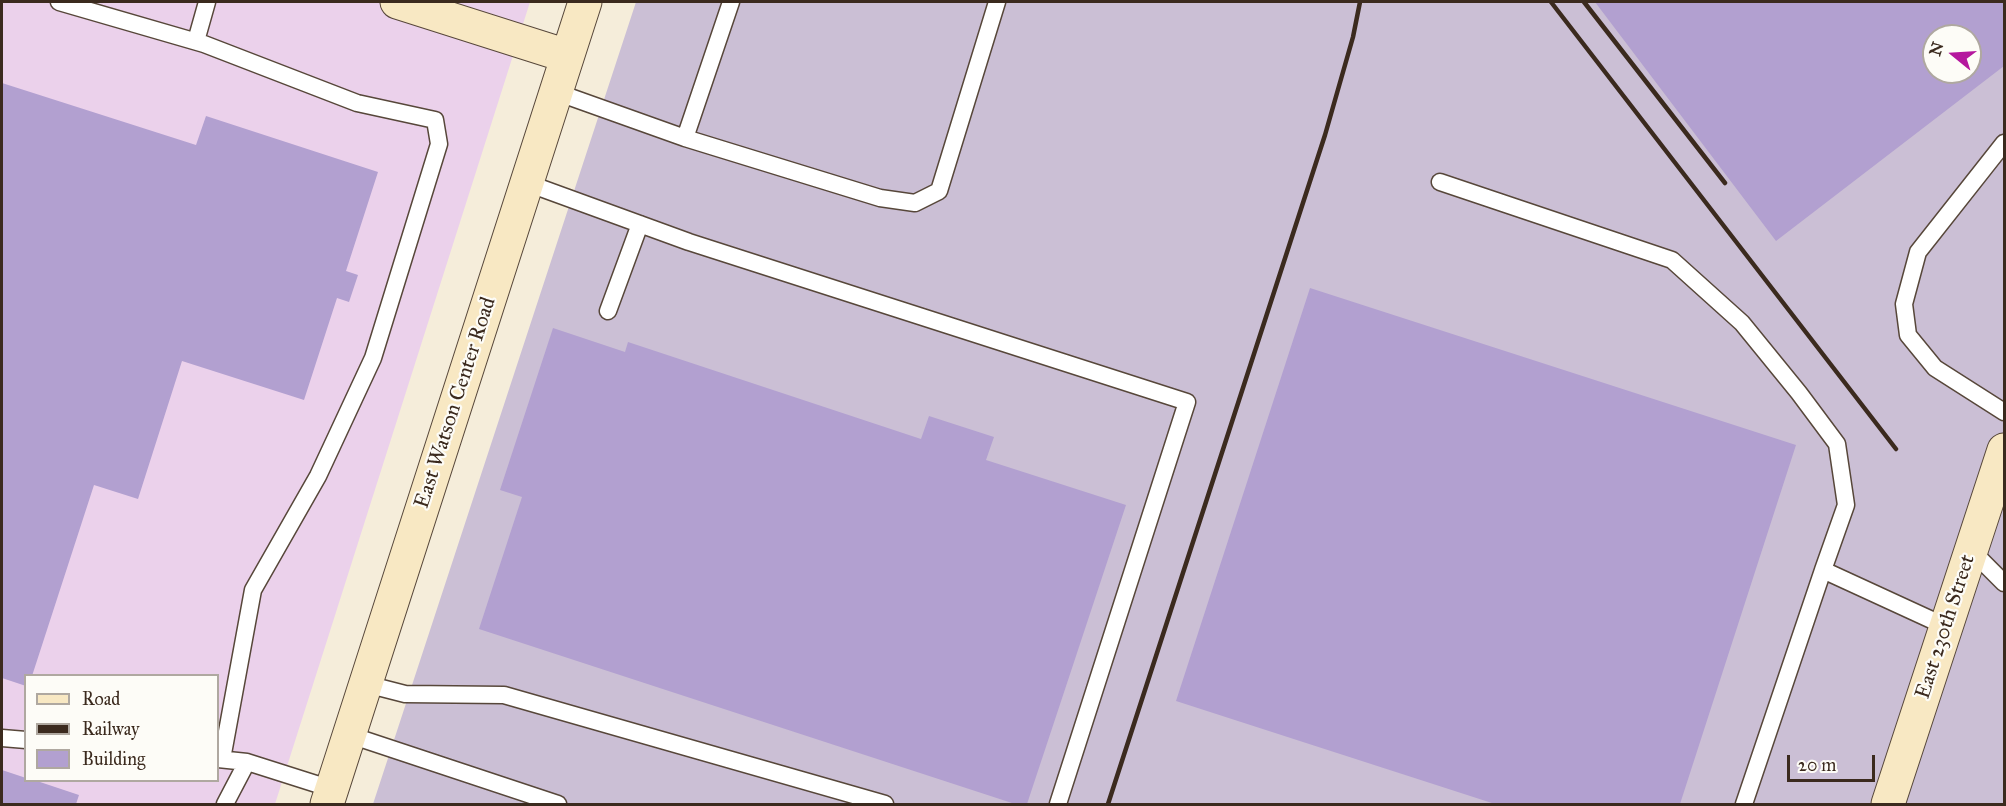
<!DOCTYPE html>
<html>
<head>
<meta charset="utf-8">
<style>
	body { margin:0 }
	#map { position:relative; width:2006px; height:806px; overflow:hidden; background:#f5edda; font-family:"IM FELL Great Primer",serif }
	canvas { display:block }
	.frame { position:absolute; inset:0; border:3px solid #3b2a1e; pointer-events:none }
	.legend { position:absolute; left:24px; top:674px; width:195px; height:108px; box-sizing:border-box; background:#fdfcf7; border:2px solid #afa8a0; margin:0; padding:8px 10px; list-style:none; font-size:18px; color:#3b2a1e }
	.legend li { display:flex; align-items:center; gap:12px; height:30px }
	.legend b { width:30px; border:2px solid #afa8a0 }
	.north { position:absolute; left:1922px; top:24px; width:60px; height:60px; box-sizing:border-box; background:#fdfcf7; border:2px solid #afa8a0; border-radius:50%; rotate:288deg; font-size:16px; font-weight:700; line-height:24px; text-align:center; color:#3b2a1e }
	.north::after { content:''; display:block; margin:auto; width:21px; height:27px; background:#b5179e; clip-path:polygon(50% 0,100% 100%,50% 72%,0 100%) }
	.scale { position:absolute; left:1787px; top:755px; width:88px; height:27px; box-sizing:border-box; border:3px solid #3b2a1e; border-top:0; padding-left:8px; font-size:18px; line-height:21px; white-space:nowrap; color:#3b2a1e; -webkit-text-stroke:4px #fdfcf7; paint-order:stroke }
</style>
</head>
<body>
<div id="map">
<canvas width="2006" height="806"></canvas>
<div class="frame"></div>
<ul class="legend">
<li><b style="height:8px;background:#f8e8c3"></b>Road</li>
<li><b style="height:8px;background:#3b2a1e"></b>Railway</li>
<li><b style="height:16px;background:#b2a0d0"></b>Building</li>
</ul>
<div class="north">N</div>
<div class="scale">20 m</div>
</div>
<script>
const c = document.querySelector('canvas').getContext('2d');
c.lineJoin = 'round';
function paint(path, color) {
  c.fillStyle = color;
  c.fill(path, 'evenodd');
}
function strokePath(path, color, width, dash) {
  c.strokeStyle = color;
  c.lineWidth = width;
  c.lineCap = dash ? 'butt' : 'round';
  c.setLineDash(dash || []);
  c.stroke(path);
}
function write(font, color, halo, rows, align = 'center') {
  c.font = font + ' "IM FELL Great Primer",serif';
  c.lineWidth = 4.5;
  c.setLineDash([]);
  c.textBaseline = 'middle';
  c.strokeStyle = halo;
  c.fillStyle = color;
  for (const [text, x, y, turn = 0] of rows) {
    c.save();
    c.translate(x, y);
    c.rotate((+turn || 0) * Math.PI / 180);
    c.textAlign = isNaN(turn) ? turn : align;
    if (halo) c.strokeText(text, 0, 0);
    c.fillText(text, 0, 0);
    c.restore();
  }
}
paint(new Path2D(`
	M2,2H530L275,804H2ZM26,676H218V780H26Z`), '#ebd1eb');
paint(new Path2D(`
	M636,2H2004V804H373ZM1934,36H1970V72H1934Z`), '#cbbfd5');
paint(new Path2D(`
	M1595,2H2004V66L1776,241ZM1934,36H1970V72H1934Z
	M2,83L196,145L206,116L378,172L346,271L358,275L349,302L337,298L304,400L182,361L138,499L94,485L32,676H26V686L2,678Z
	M1310,288L1796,445L1680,804H1495L1176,701Z
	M553,328L625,352L628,342L921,439L929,416L994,437L986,460L1126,505L1027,804H1015L479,629L522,497L500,490Z
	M2,770L26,778V780H34L79,795L76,804H2Z`), '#b2a0d0');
const lane = new Path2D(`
	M59,2L204,44L357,103L435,120L439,144L373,358L318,476L253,590L222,759
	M196,41L207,2
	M556,92L685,138L880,198L915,203L939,191L997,2
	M685,138L731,2
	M2004,143L1918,252L1904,304L1908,335L1935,368L2004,412
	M1440,182L1672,260L1742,323L1799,393L1837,444L1846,505L1823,570L1947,627
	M527,183L689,242L1187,402L1058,804
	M608,311L640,224
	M1971,550L2004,583
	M366,684L405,694L504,695L885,804
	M350,735L558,804
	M2,738L26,740
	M218,759L247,762L332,789
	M225,804L247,762
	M1744,804L1823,570`);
const secondary = new Path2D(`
	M397,2L567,56
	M327,804L585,2
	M1888,804L2004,450`);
strokePath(lane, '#57473a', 19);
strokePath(secondary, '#57473a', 35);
strokePath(lane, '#fff', 16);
strokePath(secondary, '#f8e8c3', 33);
strokePath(new Path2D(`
	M1551,2L1896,449
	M1584,2L1725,183
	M1108,804L1325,135L1353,37L1360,2`), '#3b2a1e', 4.5);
write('21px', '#3b2a1e', '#fdfcf7', [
	["East Watson Center Road",456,403,-72],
	["East 230th Street",1946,627,-72]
]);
</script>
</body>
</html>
